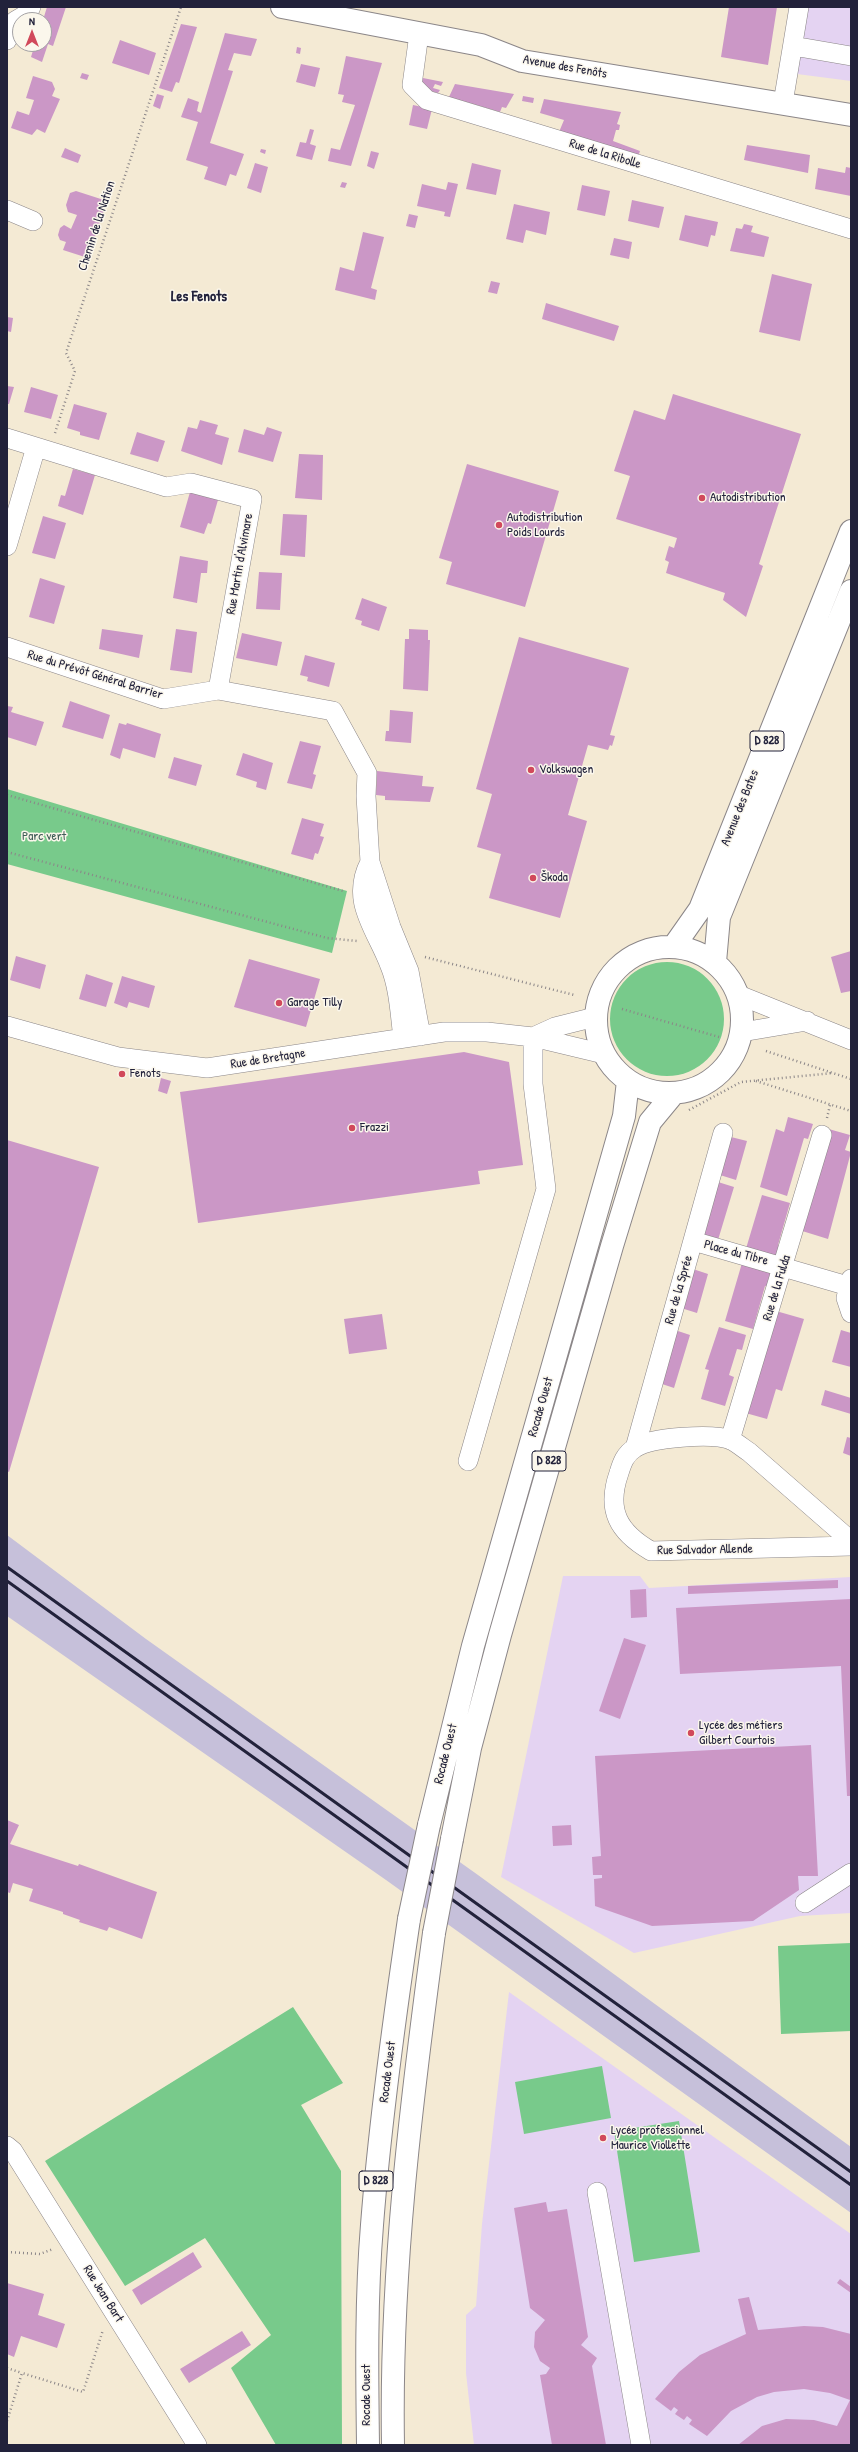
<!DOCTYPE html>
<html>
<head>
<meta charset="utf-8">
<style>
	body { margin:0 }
	#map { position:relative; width:858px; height:2452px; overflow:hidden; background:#f4ead4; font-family:"Patrick Hand",sans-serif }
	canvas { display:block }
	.frame { position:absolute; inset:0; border:8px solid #22223b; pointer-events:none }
	.north { position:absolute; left:12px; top:12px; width:40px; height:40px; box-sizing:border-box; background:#fbf7ec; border:1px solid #a4a2a5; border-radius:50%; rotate:0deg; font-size:11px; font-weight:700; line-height:16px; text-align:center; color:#22223b }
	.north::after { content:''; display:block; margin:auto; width:14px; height:18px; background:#d1495b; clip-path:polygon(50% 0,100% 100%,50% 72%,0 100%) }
</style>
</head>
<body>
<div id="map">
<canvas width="858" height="2452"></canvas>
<div class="frame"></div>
<div class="north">N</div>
</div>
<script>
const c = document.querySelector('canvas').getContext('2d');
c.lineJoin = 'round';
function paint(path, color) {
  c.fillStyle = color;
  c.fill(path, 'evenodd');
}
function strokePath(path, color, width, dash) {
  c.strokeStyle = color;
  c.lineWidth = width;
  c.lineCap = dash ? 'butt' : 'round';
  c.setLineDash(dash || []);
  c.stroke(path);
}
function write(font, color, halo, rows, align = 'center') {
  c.font = font + ' "Patrick Hand",sans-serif';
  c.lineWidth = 3;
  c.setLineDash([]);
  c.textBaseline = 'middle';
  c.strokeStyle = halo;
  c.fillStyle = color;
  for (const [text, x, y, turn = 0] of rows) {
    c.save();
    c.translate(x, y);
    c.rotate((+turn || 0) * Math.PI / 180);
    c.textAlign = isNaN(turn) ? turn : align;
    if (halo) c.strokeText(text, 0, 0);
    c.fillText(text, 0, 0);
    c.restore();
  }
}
paint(new Path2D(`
	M808,7H851V81L797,74Z
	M563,1576H640L649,1588L851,1577V1913L800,1916L634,1953L501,1877Z
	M509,1992L851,2234V2445H474L466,2373V2315L476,2306L482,2224Z`), '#e4d3f2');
paint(new Path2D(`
	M7,1535L146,1639L478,1875L851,2147V2213L386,1880L7,1616Z`), '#c6c0da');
paint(new Path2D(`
	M7,789L347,891L332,953L7,864Z
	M610 1019a57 57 0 1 1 114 0a57 57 0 1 1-114 0Z
	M851,1943V2031L781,2034L778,1946Z
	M293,2007L343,2083L301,2105L341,2171L342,2445H276L231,2368L271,2335L205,2238L125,2286L45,2161Z
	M602,2066L611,2118L524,2134L515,2082Z
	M679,2121L700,2252L634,2262L614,2131Z`), '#78ca8b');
paint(new Path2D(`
	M47,7H66L53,46L48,44L42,62L31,57L35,44H44L43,20Z
	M729,7H777L768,65L721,57Z
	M181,24L197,27L179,83L176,82L172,92L159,88Z
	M225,33L257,39L251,56L234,53L228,70L233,71L210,143L244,154L236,176L230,174L226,186L204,179L208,167L186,160L198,122L181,117L188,98L199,102L197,111L201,113Z
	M120,40L156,53L149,75L112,63Z
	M297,47L301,48L300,54L296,53Z
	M346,56L382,63L351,166L328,161L331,148L340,150L355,105L342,102L344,95L338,94Z
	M301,64L320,68L315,87L296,82Z
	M82,73L89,75L87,80L80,78Z
	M33,76L52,82L55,89L52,96L60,99L45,133L37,129L32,135L11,128L17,111L29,115L34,100L26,98Z
	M423,78L443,82L441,86L435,84L433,88L440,90L438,93L430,91L422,82Z
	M455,84L514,94L506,108L502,107L500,112L449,97Z
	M157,94L164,96L160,109L153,106Z
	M523,96L534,98L533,103L522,101Z
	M544,99L621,112L617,124L620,125L619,130H616L613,141L640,151L637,160L559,132L564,120L540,113Z
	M413,105L432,109L427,129L409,125Z
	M310,129L314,130L310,144L316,146L312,160L296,156L300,142L306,143Z
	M747,145L810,155L808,173L744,160Z
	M65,148L81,155L78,163L61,157Z
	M261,149L266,150L265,154L260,152Z
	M371,151L379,153L374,169L367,166Z
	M255,163L268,167L261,193L247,188Z
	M472,163L501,170L496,195L466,189Z
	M846,167L851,168V196L815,189L818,168L845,173Z
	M342,182L347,183L345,188L340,187Z
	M448,182L458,184L450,217L444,216L445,212L417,206L422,184L446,190Z
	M582,185L610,191L605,216L577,210Z
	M76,191L107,201L88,258L63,250L66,242L60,240L58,235L60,228L64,225L71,229L77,215L68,212L66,205L70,193Z
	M632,200L664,207L659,228L628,221Z
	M514,204L550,212L546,235L526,230L523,243L506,239Z
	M409,214L418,216L415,228L406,226Z
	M685,215L718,222L715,236L711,235L708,247L679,240Z
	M744,224L753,226L751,232L769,237L764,257L730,251L736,228L742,229Z
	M363,232L384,237L371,288L377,290L375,300L335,290L340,267L354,271Z
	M614,238L632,242L629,259L610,255Z
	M772,274L812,284L800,341L759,332Z
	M491,281L500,283L497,294L488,292Z
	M546,303L619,326L614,341L542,319Z
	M7,317L13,318L11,332L7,331Z
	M7,386L14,387L9,404H7Z
	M31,387L58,395L51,419L24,412Z
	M673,394L801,434L759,564L763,566L746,617L723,600L725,593L666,573L669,562L665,560L669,546L674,548L677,538L616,519L630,476L614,471L634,410L665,420Z
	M74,404L107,413L99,440L80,435V432L67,428Z
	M200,420L218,425L215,434L229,438L222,465L181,451L188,427L197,429Z
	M267,427L282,432L273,462L238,452L244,429L264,435Z
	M137,432L165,441L158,462L130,454Z
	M299,454L323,455L322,500L295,498Z
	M467,464L559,491L525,607L446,584L452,562L439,558Z
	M73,469L95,475L83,515L58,506L61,495L65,496Z
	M190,492L218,500L211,524L208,523L204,534L180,527Z
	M283,514L307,515L305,557L280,555Z
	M43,516L66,523L55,559L32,553Z
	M180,556L208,561L207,573H201L197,603L173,598Z
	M259,572L282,573L280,610L256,609Z
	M40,578L65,586L54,624L29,617Z
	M362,598L387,607L379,631L361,625L362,621L355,619Z
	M102,629L143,635L139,658L99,649Z
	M176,629L197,632L192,673L170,670Z
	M409,629L428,630V640H430L428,691L403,689L405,639H409Z
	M242,633L282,642L277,666L236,658Z
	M519,637L629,668L610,735L615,736L612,746L610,745L608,750L588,745L568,815L587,821L560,918L489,898L501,854L477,847L492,794L476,789Z
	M305,655L335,663L329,687L307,681L308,677L300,675Z
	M70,701L110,715L103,739L62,727Z
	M7,706L13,707L11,712L44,722L36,746L7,737Z
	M390,710L413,712L411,743L385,741L386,731H389Z
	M119,723L126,725L127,723L161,734L155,758L123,748L120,759L110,755Z
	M300,741L321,746L313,774L316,775L312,789L287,783Z
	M243,753L273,763L266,790L256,787L257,782L236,775Z
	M174,757L202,765L196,786L168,778Z
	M377,771L423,776L422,786L434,787L430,802L385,800V796L376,795Z
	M302,818L324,824L320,836L324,837L318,854L315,853L313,860L291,854Z
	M851,951V991L841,993L831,957Z
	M16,956L46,965L40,989L10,980Z
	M249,959L320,979L306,1027L234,1007Z
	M86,974L113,983L106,1007L79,999Z
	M122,976L155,986L149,1008L129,1002L127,1008L114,1003Z
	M464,1052L509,1062L523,1165L478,1171L480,1184L198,1223L180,1092Z
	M161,1078L171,1081L167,1094L158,1091Z
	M788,1117L813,1124L808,1139L804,1138L787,1196L760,1187L776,1129L784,1132Z
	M825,1128L850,1135L845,1150L851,1152L828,1239L799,1230Z
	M731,1137L747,1141L736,1180L720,1175Z
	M7,1140L99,1167L9,1472L7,1471Z
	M718,1182L734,1187L718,1240L703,1235Z
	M762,1195L790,1203L778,1245L781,1246L776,1261L745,1252Z
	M742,1263L773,1272L768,1287L765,1286L753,1329L725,1321Z
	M693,1269L708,1274L697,1313L681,1308Z
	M776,1311L804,1319L782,1391L776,1389L767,1419L742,1412Z
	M382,1314L387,1349L349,1354L344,1319Z
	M719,1327L746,1335L742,1350L737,1349L729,1375L734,1377L725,1406L701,1399L709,1370L705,1369Z
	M675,1330L690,1335L674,1388L659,1383Z
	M841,1330L851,1333V1367L832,1362Z
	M825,1390L851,1398V1414L821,1405Z
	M847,1437L851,1438V1456L843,1453Z
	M838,1580V1588L688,1594V1586Z
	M646,1589L647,1617L631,1618L630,1590Z
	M851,1599V1796H847L841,1666L680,1674L676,1608Z
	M624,1638L646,1645L620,1719L599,1711Z
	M811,1745L818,1876H798L799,1890L753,1921L652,1926L595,1906L594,1879L602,1878V1875H593L592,1857L601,1856L595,1756Z
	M7,1820L19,1825L10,1844L78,1866L79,1864L157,1892L142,1939L109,1927L107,1931L79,1922L80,1920L63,1914V1912L29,1901L33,1889L13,1883L10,1893L7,1892Z
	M571,1825L572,1845L553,1846L552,1826Z
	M546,2202L548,2212L567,2209L588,2337L581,2345L597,2358L592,2366L606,2445H552L540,2375L546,2374L550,2368L540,2361L534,2347L535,2332L545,2320L530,2308L514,2208Z
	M193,2252L202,2267L141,2305L132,2290Z
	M840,2279L851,2287V2293L837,2283Z
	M7,2283L44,2294L38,2315L65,2324L57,2348L21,2336L14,2357L7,2354Z
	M749,2297L758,2330L804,2326L823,2327L851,2334V2445H738L762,2426L786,2419L814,2420L837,2426L850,2400L830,2393L804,2389L774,2392L757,2397L731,2411L707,2436L689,2424L692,2420L687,2416L684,2420L675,2414L678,2410L674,2407L671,2411L655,2399L679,2372L700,2355L746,2334L738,2299Z
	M242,2331L251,2345L189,2383L180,2369Z`), '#cb97c6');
const minor = new Path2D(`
	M419,34L412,85L427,100L851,229
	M7,40L15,21L27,14L31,7
	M793,46L851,56
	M783,103L799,7
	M7,210L33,221
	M7,438L166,487L191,483L252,499L218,690
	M7,546L36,447
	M7,647L163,699L218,690L333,711L367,773L366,796L370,862L391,927L409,971L421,1036
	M370,862C349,902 377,930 390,966C399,988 400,1015 403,1038
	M739,995L851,1040
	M7,1026L118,1057L207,1068L444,1032H487L533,1037L604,1054
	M742,1032L807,1021
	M533,1037L555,1027L595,1017
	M693,1241L848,1286
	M851,1279L846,1298L851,1313
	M730,1440L822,1135
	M635,1448L723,1133
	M468,1461L546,1189L533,1084V1037
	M851,1541L749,1452C743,1448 737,1443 731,1440C713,1433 651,1437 635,1448C625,1454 622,1463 619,1473C606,1510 618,1532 651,1551L851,1546
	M805,1903L851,1873
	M7,2146L13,2151L197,2445
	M597,2192L641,2445`);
const major = new Path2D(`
	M282,7L481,45L522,61L851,115
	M674,946L700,909L851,531
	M596 1020a73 73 0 1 1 146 0a73 73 0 1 1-146 0Z
	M715,962L719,917L851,591
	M429,1825L473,1646L624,1116L628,1081
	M452,1839L470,1748L500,1635L612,1246L650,1122L674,1093
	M368,2445C367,2372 366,2298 372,2225C380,2122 394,2020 409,1919
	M393,2445C390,2273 411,2103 434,1933`);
strokePath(minor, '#8b8688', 20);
strokePath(major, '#8b8688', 24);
strokePath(new Path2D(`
	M55,433L75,371L66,353L181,7
	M7,795L343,891
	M7,852L327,938L357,941
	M425,957L574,995
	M622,1009L719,1037
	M766,1051L851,1079
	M756,1081L851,1111
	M689,1110L741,1082L833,1073
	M827,1118L830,1105
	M7,2252L40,2254L53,2249
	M7,2368L22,2373
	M7,2421L22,2373L83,2392L103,2330`), '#8b8688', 2.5, [1, 3]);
strokePath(minor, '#fff', 19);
strokePath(major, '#fff', 22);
strokePath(new Path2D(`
	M7,1567L851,2172
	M7,1581L851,2185`), '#22223b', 3);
const majorBridge = new Path2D(`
	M409,1919L429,1825
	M434,1933L452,1839`);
strokePath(majorBridge, '#8b8688', 24, []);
strokePath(majorBridge, '#fff', 22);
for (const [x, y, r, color] of [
	[702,498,4,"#d1495b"],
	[499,525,4,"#d1495b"],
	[531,770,4,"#d1495b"],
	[533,878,4,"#d1495b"],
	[279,1003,4,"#d1495b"],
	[122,1074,4,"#d1495b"],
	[352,1128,4,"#d1495b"],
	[691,1733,4,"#d1495b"],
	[603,2138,4,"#d1495b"]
]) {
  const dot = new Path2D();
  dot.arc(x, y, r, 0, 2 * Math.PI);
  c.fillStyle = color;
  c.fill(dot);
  strokePath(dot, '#fbf7ec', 1.5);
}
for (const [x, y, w] of [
	[767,741,34],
	[549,1461,34],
	[376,2181,34]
]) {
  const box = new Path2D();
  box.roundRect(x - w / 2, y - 10, w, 20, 3);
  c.fillStyle = '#fbf7ec';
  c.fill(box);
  strokePath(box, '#22223b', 1);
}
write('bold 12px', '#22223b', null, [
	["D 828",767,741],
	["D 828",549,1461],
	["D 828",376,2181]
]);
write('13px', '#22223b', '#fbf7ec', [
	["Avenue des Fenôts",565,67,10],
	["Rue de la Ribolle",605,154,17],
	["Chemin de la Nation",97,226,-72],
	["Rue Martin d'Alvimare",240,564,-80],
	["Rue du Prévôt Général Barrier",95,675,17],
	["Avenue des Bates",740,808,-68],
	["Rue de Bretagne",268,1059,-9],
	["Place du Tibre",736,1253,15],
	["Rue de la Fulda",777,1288,-73],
	["Rue de la Sprée",679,1290,-74],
	["Rocade Ouest",541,1407,-74],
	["Rue Salvador Allende",705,1550,-1],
	["Rocade Ouest",446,1754,-76],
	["Rocade Ouest",388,2072,-83],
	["Rue Jean Bart",103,2294,58],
	["Rocade Ouest",367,2395,-90]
]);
write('13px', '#22223b', '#fbf7ec', [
	["Autodistribution",710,498],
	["Autodistribution",507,518],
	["Poids Lourds",507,533],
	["Volkswagen",539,770],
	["Škoda",541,878],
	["Garage Tilly",287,1003],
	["Fenots",130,1074],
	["Frazzi",360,1128],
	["Lycée des métiers",699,1726],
	["Gilbert Courtois",699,1741],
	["Lycée professionnel",611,2131],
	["Maurice Viollette",611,2146]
], 'left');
write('13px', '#405d57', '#fbf7ec', [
	["Parc vert",44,837]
]);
write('bold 15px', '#22223b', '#fbf7ec', [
	["Les Fenots",199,297]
]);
</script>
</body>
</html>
